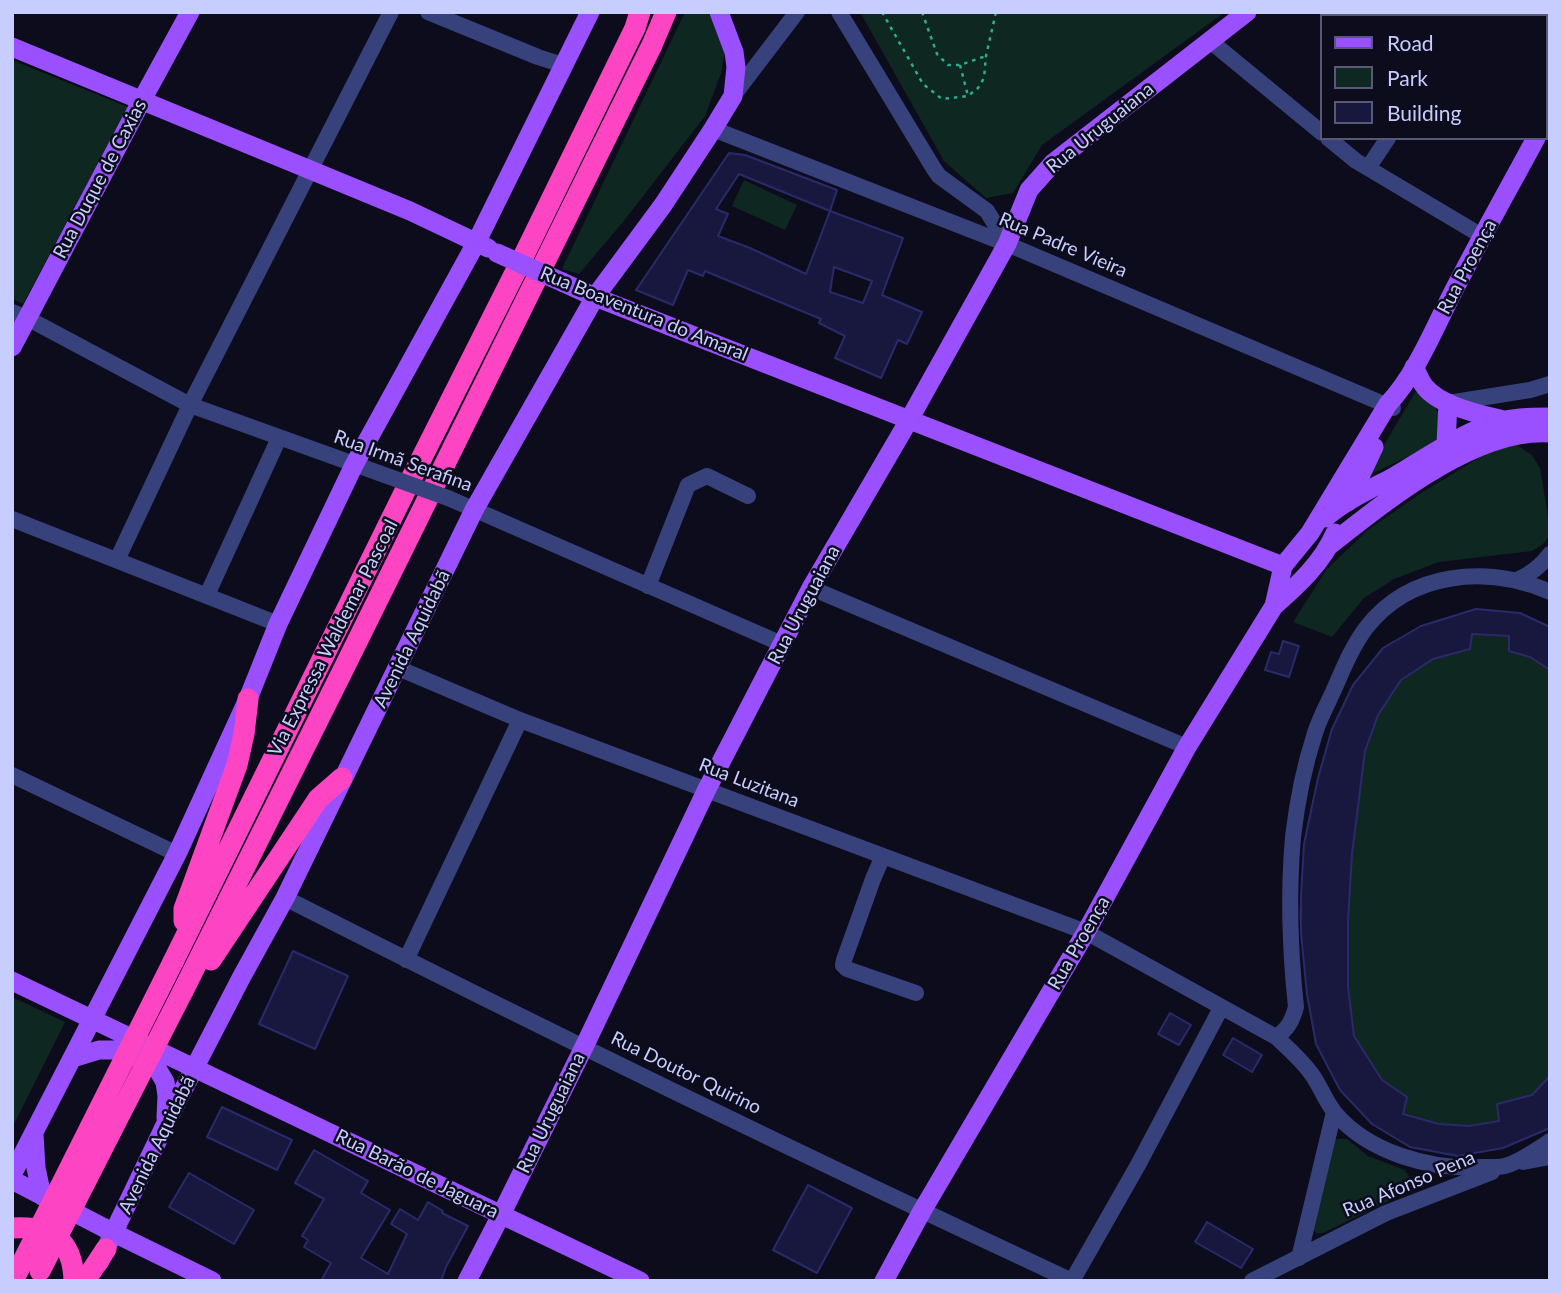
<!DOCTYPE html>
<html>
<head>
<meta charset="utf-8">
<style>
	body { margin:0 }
	#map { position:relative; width:1562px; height:1293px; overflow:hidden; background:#0c0c1d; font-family:Lato,sans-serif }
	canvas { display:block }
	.frame { position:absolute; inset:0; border:14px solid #c8cdff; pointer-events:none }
	.legend { position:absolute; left:1320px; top:14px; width:228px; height:126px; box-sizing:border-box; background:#0c0c1d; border:2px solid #575977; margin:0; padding:9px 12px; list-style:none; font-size:21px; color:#c8cdff }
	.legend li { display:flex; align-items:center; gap:14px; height:35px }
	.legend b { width:35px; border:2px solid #575977 }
</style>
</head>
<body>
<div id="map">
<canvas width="1562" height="1293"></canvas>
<div class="frame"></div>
<ul class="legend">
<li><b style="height:9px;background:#9a50fe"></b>Road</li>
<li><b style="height:19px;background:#0f2721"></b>Park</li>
<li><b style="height:19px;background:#18183e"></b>Building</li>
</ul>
</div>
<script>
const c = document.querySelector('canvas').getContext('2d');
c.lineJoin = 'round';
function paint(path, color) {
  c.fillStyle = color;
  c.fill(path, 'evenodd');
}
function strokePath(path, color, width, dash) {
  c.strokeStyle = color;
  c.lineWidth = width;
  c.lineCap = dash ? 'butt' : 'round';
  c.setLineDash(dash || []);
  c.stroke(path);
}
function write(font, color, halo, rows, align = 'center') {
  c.font = font + ' Lato,sans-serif';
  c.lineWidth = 5;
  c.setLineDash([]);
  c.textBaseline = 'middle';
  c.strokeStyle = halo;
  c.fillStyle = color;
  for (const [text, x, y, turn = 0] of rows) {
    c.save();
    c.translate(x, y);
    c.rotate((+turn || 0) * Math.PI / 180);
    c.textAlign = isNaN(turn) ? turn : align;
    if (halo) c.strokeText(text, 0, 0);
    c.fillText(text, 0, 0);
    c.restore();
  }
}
paint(new Path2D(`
	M685,12H715L725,50L721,73L705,116L623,222L579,274L562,269Z
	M860,12H1225L1042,145L1013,193L986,198L944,161Z
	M12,60L128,107L23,304L12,299Z
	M744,180L797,205L785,230L732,206Z
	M1416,391L1435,407L1443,422L1438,439L1426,448L1365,477Z
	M1517,445L1532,455L1540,468L1550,528C1550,541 1542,545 1532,551L1439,562L1394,579L1364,598L1332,637L1293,622L1327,569L1368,530L1421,493L1489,452Z
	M1476,609L1520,613L1550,627V1128L1503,1148L1457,1157L1410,1147L1372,1124L1340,1090L1316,1044L1307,994L1299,915L1304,844L1318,778L1332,729L1353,685L1383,648L1421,626Z
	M12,997L65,1022L12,1128Z
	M1337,1139H1347L1368,1156L1405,1170L1410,1178L1407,1189L1395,1198L1323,1233H1316L1311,1226L1329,1145Z`), '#0f2721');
const building = new Path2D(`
	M729,153L745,155L837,190L830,211L903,238L882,295L922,312L907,344L898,340L881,378L835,358L845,336L819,323L821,319L705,271L703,276L688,270L673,305L636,290ZM739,174L830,211L806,274L750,248L718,236L728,214L716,209ZM834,267L872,281L863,303L830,292Z
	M1476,609L1520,613L1550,627V670L1530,657L1509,651V636L1472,634L1470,649L1433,659L1401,680L1378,715L1365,751L1352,854L1348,921V987L1354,1036L1382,1080L1407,1097L1403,1114L1439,1124L1469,1126L1499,1121L1497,1104L1532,1095L1550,1076V1128L1503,1148L1458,1156L1410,1147L1372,1124L1340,1090L1316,1044L1307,994L1301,934V896L1304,844L1318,778L1332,729L1353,685L1383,648L1421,626Z
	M1283,641L1299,646L1289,677L1265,670L1271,652L1279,654Z
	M293,951L348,976L315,1049L259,1024Z
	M1170,1013L1191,1025L1179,1045L1158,1034Z
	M1233,1038L1262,1055L1252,1072L1223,1055Z
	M222,1107L292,1140L277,1170L207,1137Z
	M314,1150L368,1181L361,1193L390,1210L361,1258L388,1274L407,1234L391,1224L400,1209L418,1220L428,1202L443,1211L442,1213L468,1226L446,1267L441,1281H321L331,1263L304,1247L308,1240L302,1236L324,1199L295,1183Z
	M189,1173L254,1210L234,1244L169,1207Z
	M808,1185L852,1208L817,1273L773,1250Z
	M1207,1222L1253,1249L1241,1268L1195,1242Z`);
paint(building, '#18183e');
strokePath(building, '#2a2a6a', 2);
strokePath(new Path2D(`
	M882,12L923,84L942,99L968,96L978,88L984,78L986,56L996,12
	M922,12L937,54L948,65H960L986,56
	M960,65L968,96`), '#2ead8c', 2.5, [3.5, 5]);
strokePath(new Path2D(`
	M428,12L538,57L563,65
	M839,12L934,169L939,176L987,211L1007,244
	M1209,40L1322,133
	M733,96L797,12
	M713,129L1007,244L1393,408
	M1328,138L1356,161L1482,236
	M1368,168L1388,138
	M12,312L27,318L190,405L379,473
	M1448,403L1530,390L1550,384
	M448,498L782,644
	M12,519L278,624
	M117,560L190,405L391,12
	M1517,580C1531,574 1541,566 1550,554
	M648,586L688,485L707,476L748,496
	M811,588L1187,747
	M207,595L279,438
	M398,668L520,720L1086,932L1276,1037C1290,1050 1303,1061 1313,1076C1321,1088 1326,1102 1335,1113C1369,1153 1431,1170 1481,1167C1490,1167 1500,1168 1508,1165C1518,1162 1542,1147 1550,1141
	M12,775L177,854
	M883,856L873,879L844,960L843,965L847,969L916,993
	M285,898C545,1030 808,1158 1072,1281
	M406,960L520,720
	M1276,1037C1288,1029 1292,1021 1296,1007C1290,951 1288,894 1293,837C1297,802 1304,767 1315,733C1319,720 1326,707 1332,694C1342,672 1351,648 1366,628C1410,571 1487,565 1550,592
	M1523,1162L1550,1157
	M1299,1258L1334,1112
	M1072,1281L1138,1165L1221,1008
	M1252,1281L1386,1213L1492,1172`), '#37427c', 16);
strokePath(new Path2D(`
	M12,47L410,211L488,248
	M1546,121L1550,114
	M562,282L595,297L1283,566
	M12,347L142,100L190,12
	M1414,367C1418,374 1420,381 1425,387C1440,406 1480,414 1503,420
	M1446,444L1448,403
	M1348,502L1374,447
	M1325,518C1346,500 1371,489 1395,476C1429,456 1462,432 1501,421C1516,417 1534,417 1550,417
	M1330,545C1386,501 1475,428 1550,433
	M1274,606C1297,586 1323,562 1335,533
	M12,981L640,1281
	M73,1058L99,1050H122L158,1070L165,1082L167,1096L166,1118
	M34,1134L36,1168L42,1196
	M12,1175L177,854L248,699L278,624L354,465L476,243L590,12
	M12,1180L114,1233L212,1281
	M99,1263L166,1123L241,978L285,898L474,510L595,297L663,205L713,129L733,96L736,67L734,52L719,12
	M467,1281L501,1215L584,1047L707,789L811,588L909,420L1007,244L1029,190L1053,163L1247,12
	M884,1281L922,1211L1086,932L1187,747L1274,606L1283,566L1310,533L1388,404C1416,374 1433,331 1452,294C1479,241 1508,190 1536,138`), '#9a50fe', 19);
strokePath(new Path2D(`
	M184,921V909L237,765L244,734L248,699
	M211,960L318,799L342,778
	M173,962L405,491L527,249L635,28L640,12
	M183,991C342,677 494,359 652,45L666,12
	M12,1228C51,1225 73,1240 74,1281
	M13,1281L21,1265
	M85,1281L106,1249`), '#fd44c2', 21);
strokePath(new Path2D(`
	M379,473L448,498`), '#37427c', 16);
strokePath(new Path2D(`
	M497,253L562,282`), '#9a50fe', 19);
strokePath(new Path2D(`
	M21,1265L173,962
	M40,1271L183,991`), '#fd44c2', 21);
write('19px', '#c8cdff', '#0c0c1d', [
	["Rua Uruguaiana",1100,128,-39],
	["Rua Duque de Caxias",100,179,-62],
	["Rua Padre Vieira",1063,245,23],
	["Rua Proença",1467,267,-62],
	["Rua Boaventura do Amaral",644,314,22],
	["Rua Irmã Serafina",403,461,20],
	["Rua Uruguaiana",804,605,-62],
	["Via Expressa Waldemar Pascoal",333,638,-63],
	["Avenida Aquidabã",412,639,-64],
	["Rua Luzitana",749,783,21],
	["Rua Proença",1079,943,-60],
	["Rua Doutor Quirino",686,1073,26],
	["Rua Uruguaiana",551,1113,-64],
	["Avenida Aquidabã",157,1145,-64],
	["Rua Barão de Jaguara",417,1174,26],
	["Rua Afonso Pena",1409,1184,-23]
]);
</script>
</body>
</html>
